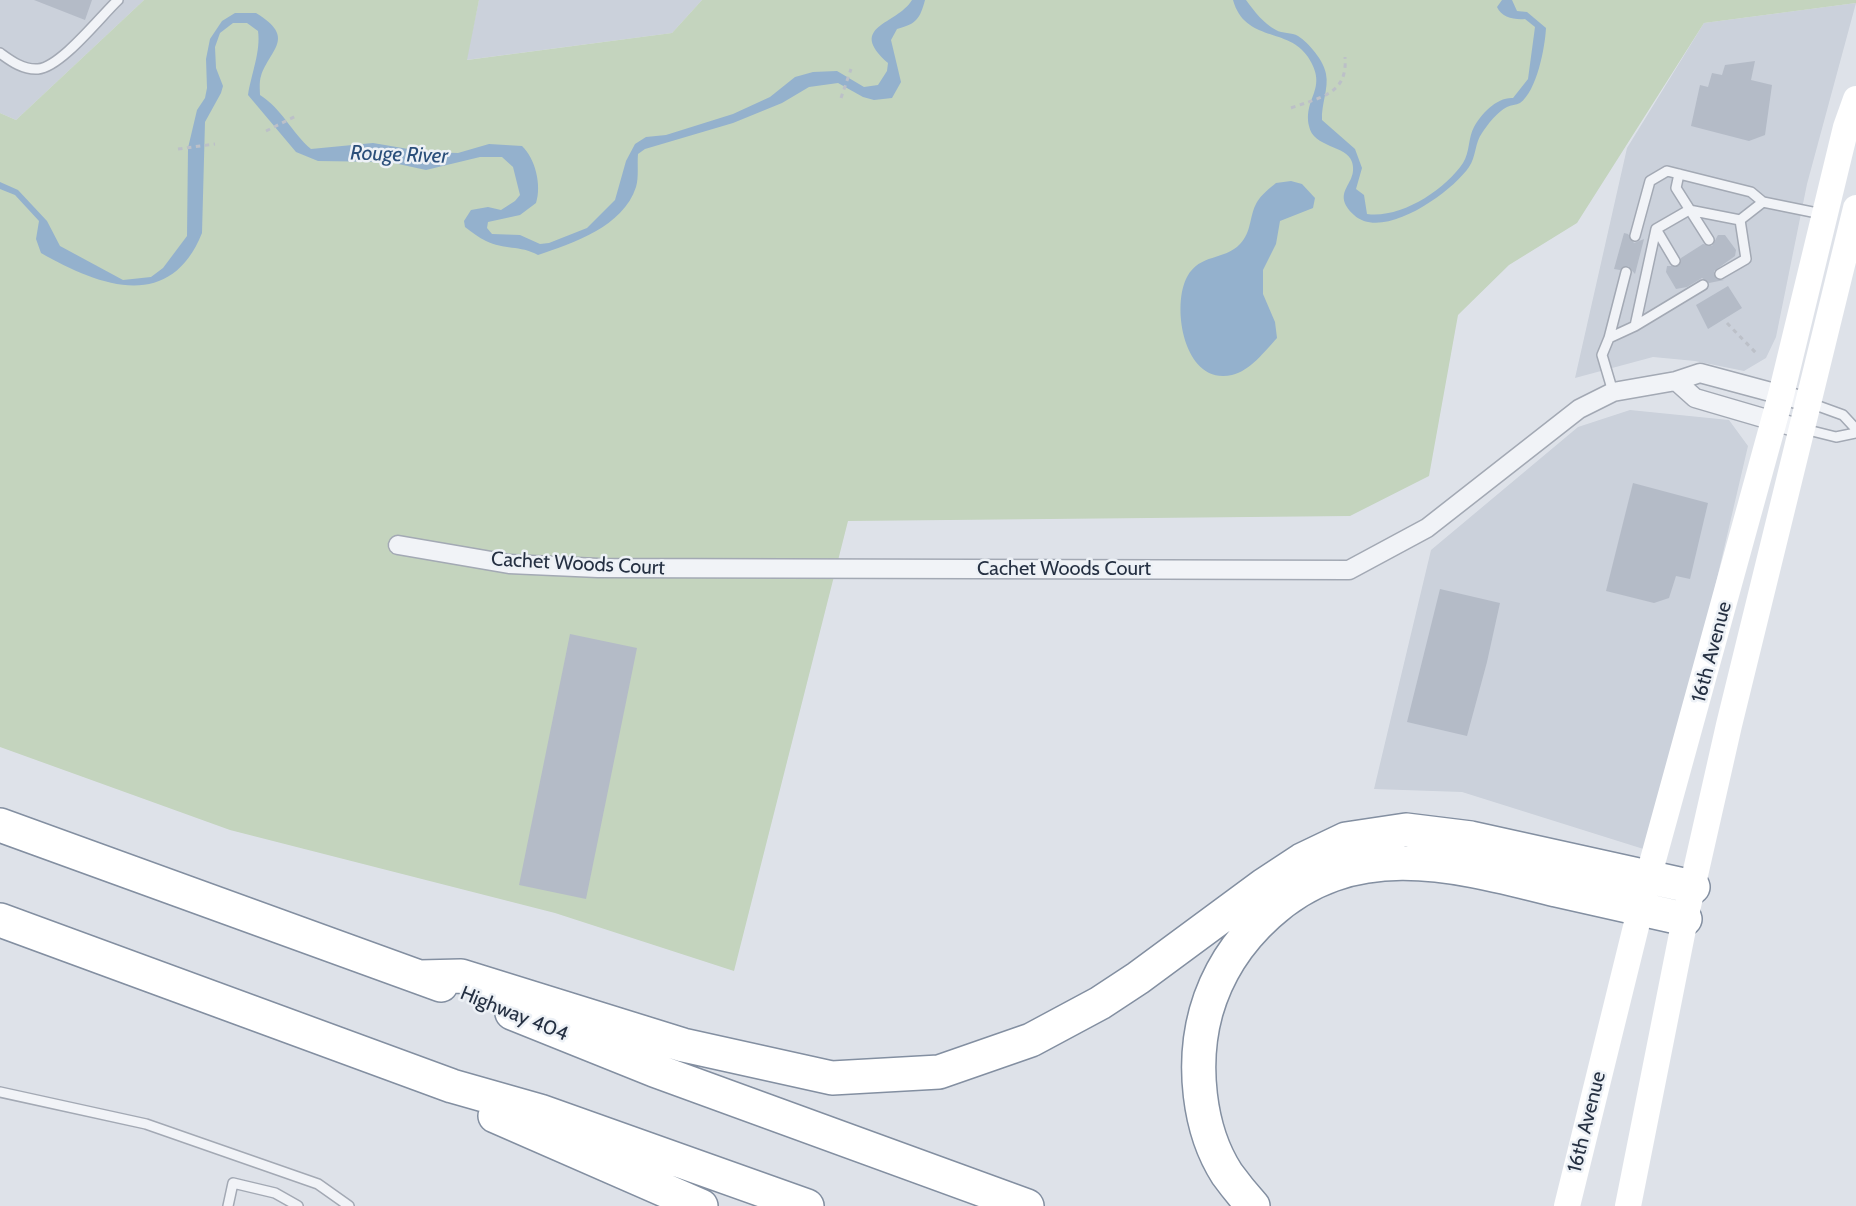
<!DOCTYPE html>
<html>
<head>
<meta charset="utf-8">
<style>
	body { margin:0 }
	canvas { display:block; background:#dee2e9 }
</style>
</head>
<body>
<canvas width="1856" height="1206"></canvas>
<script>
const c = document.querySelector('canvas').getContext('2d');
c.lineJoin = 'round';
function paint(path, color) {
  c.fillStyle = color;
  c.fill(path, 'evenodd');
}
function strokePath(path, color, width, dash) {
  c.strokeStyle = color;
  c.lineWidth = width;
  c.lineCap = dash ? 'butt' : 'round';
  c.setLineDash(dash || []);
  c.stroke(path);
}
function write(font, color, halo, rows, align = 'center') {
  c.font = font + ' Cabin,sans-serif';
  c.lineWidth = 5;
  c.setLineDash([]);
  c.textBaseline = 'middle';
  c.strokeStyle = halo;
  c.fillStyle = color;
  for (const [text, x, y, turn = 0] of rows) {
    c.save();
    c.translate(x, y);
    c.rotate((+turn || 0) * Math.PI / 180);
    c.textAlign = isNaN(turn) ? turn : align;
    if (halo) c.strokeText(text, 0, 0);
    c.fillText(text, 0, 0);
    c.restore();
  }
}
paint(new Path2D(`
	M0,0H144L16,120L0,113Z
	M479,0H702L672,33L466,60Z
	M1856,3L1807,184L1776,337L1766,358L1744,371L1695,361L1653,357L1575,378L1627,148L1704,23Z
	M1630,410L1729,420L1748,446L1653,852L1462,792L1374,789L1431,550L1578,427Z`), '#cbd1db');
paint(new Path2D(`
	M144,0H479L467,60L672,33L702,0H1856V3L1704,23L1577,223L1509,265L1458,315L1429,476L1350,516L848,521L734,971L555,913L230,830L0,747V113L16,120Z`), '#c4d4be');
paint(new Path2D(`
	M912,0H925C920,19 916,24 897,29L891,40L901,82L892,98L874,100L863,97L838,83L809,87L782,103L733,123L645,149L638,154C637,164 639,177 636,187C623,227 573,243 538,255C520,245 504,250 486,241C479,238 472,232 465,227L464,221L471,210L488,207L501,210L515,201L520,195L513,167L502,157H480L426,170L389,162L318,161L296,152L248,95C251,75 261,51 258,31L247,23H233L220,33L215,47L216,68L223,86L221,93L205,122L202,233C170,313 99,286 41,253L36,239L39,221L15,195L0,189V182L18,190L47,221L60,246L123,280L151,277L163,268L187,236L188,148L197,110L205,98L207,88L206,59L210,39L222,21L235,13H256C297,38 270,49 261,76C259,82 260,90 260,95C282,109 292,133 311,149L373,143L426,152L458,153L489,144L522,146C535,158 542,185 536,203L520,215L488,222L487,228L492,234L520,235L540,244L549,243L587,228L615,200L626,161L635,144L646,137L666,135L733,114L770,97L795,77L813,72L837,71L864,87L878,85L887,71L888,63C846,26 897,25 912,0Z
	M1233,0H1246C1255,12 1263,23 1276,30C1282,34 1292,32 1298,36C1309,43 1324,61 1326,74C1329,88 1321,105 1322,120L1355,149L1362,168L1356,189L1364,195L1367,214C1400,219 1445,190 1463,163C1470,152 1468,138 1474,127C1481,114 1497,97 1513,98L1528,79L1535,27L1525,19C1514,20 1501,17 1497,7L1502,0H1512L1517,11L1527,12L1546,28C1545,47 1537,91 1520,103C1516,105 1511,105 1507,107C1498,111 1487,125 1482,133C1475,142 1476,157 1469,167C1452,192 1383,242 1354,215C1329,191 1359,185 1352,162C1347,145 1313,148 1309,126C1303,97 1329,89 1308,57C1289,27 1245,43 1233,0Z
	M1291,181L1302,184L1315,198L1313,208L1280,221L1276,244L1263,270V294L1275,322L1277,338C1265,351 1250,371 1232,375C1184,386 1171,307 1187,277C1200,253 1224,261 1240,244C1252,232 1249,216 1257,202C1261,195 1270,188 1276,183Z`), '#94b1cd');
paint(new Path2D(`
	M34,0H92L85,20Z
	M1755,61L1751,80L1772,85L1765,135L1749,141L1691,126L1700,85L1708,87L1712,73L1722,75L1725,65Z
	M1624,233L1628,234L1634,243L1644,239L1635,274L1628,266L1620,270L1614,269Z
	M1718,235H1725L1736,250L1735,256L1714,271L1716,279L1724,280L1709,283L1702,278L1687,287L1676,289L1666,272L1667,266H1679L1681,258L1703,244L1712,246Z
	M1728,286L1742,308L1708,329L1696,305Z
	M1633,483L1708,503L1690,579L1676,576L1669,598L1654,603L1606,591Z
	M1440,589L1500,603L1487,662L1467,736L1407,722Z
	M570,634L637,648L586,899L519,885Z`), '#b4bbc7');
const service = new Path2D(`
	M0,53C11,61 23,70 38,69C61,67 100,17 118,0
	M1679,174L1676,188L1709,240
	M1656,229L1675,261
	M1635,236L1650,181L1667,171L1751,192L1763,202
	M1720,274L1746,259L1740,220
	M1635,326L1703,285
	M1609,338L1626,272
	M1613,392L1602,355L1609,338L1635,326L1656,229L1689,210L1740,220L1763,202L1822,214
	M1810,403L1843,415L1856,429
	M1804,429L1836,437L1856,433
	M0,1092L146,1124L318,1184L349,1206
	M228,1206L233,1183L275,1193L298,1206`);
const minor = new Path2D(`
	M1676,381L1695,398L1801,429
	M398,545L509,564L598,568L1349,570L1427,528L1579,409L1613,392L1676,381L1700,373L1808,402`);
const motorway = new Path2D(`
	M0,825L441,985
	M0,920L452,1086L540,1111L807,1206
	M420,977L461,976L683,1045L832,1078L939,1072L1031,1040L1100,1003L1138,978L1264,885L1302,860L1346,839L1406,830L1471,838L1693,887
	M512,1013L654,1070L1027,1206
	M495,1116L701,1206
	M1253,1206C1244,1196 1235,1185 1227,1174C1198,1129 1192,1063 1206,1012C1217,973 1238,941 1268,914C1354,836 1456,865 1556,890C1599,900 1642,909 1685,919`);
strokePath(service, '#a3a9b4', 12);
strokePath(minor, '#a3a9b4', 21);
strokePath(motorway, '#838fa1', 36);
strokePath(new Path2D(`
	M841,98L851,69
	M1291,108C1321,97 1348,94 1345,57
	M266,131L296,116
	M178,149L215,144
	M1727,323L1757,354`), '#bcc0c8', 3, [4.5, 4.5]);
strokePath(service, '#f1f3f7', 9);
strokePath(minor, '#f1f3f7', 18);
strokePath(new Path2D(`
	M1567,1206L1648,878L1781,395L1846,127L1856,99
	M1628,1206L1685,919L1729,725L1856,208`), '#fff', 26);
strokePath(motorway, '#fff', 33);
write('20px', '#253042', '#edf1f6', [
	["Cachet Woods Court",578,564,3],
	["Cachet Woods Court",1064,569],
	["16th Avenue",1712,652,-75],
	["Highway 404",514,1014,22],
	["16th Avenue",1587,1122,-76]
]);
write('italic 21px', '#2b4f7a', '#edf1f6', [
	["Rouge River",399,155,2]
]);
</script>
</body>
</html>
